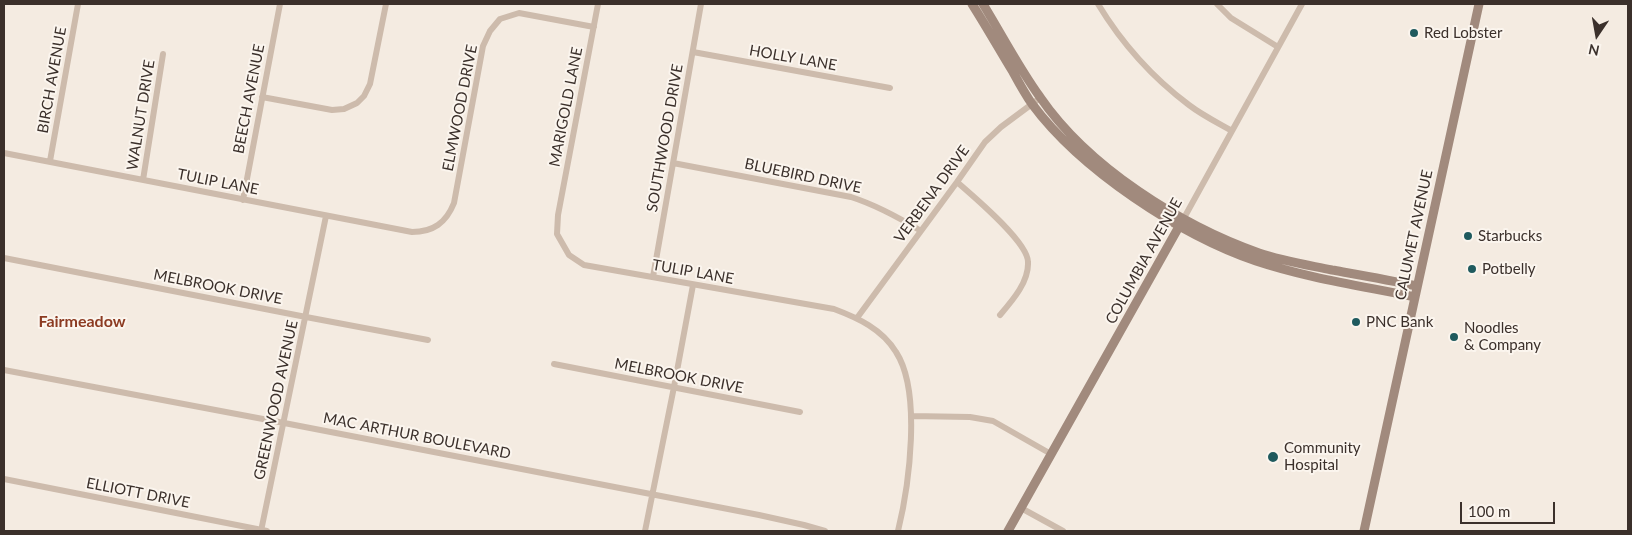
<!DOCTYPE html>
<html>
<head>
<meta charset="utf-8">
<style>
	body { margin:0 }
	#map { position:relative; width:1632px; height:535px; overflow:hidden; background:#f4ebe1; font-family:Lato,sans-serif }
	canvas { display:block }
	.frame { position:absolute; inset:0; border:5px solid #3b302b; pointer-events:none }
	.north { position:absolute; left:1572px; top:10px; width:50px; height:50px; -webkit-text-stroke:4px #fbf5ee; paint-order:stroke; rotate:192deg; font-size:14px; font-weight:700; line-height:20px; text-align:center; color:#3b302b }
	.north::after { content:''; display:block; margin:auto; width:18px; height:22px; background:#3b302b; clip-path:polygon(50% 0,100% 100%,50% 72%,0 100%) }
	.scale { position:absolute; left:1460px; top:502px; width:95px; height:22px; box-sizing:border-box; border:2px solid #3b302b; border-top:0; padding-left:6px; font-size:15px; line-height:18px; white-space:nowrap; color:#3b302b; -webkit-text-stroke:4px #fbf5ee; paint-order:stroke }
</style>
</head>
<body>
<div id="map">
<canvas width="1632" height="535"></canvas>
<div class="frame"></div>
<div class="north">N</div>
<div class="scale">100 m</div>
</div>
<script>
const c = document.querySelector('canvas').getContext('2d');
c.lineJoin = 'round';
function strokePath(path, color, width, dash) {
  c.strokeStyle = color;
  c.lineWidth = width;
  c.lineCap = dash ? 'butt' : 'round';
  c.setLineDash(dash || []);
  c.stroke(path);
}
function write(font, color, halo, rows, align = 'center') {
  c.font = font + ' Lato,sans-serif';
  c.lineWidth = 4;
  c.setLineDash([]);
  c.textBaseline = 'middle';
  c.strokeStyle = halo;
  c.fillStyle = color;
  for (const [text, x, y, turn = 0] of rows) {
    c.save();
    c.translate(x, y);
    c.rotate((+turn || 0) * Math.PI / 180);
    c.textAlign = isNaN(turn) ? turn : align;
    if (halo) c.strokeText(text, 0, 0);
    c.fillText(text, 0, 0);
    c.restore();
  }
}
strokePath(new Path2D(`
	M598,4L558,215L557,234L569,255L584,265L834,309C858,318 882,329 896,352C922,392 909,486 898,531
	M1098,4C1121,42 1153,78 1189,105C1202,115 1218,123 1232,131
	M1217,4L1231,18L1278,47
	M693,52L890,88
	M262,97L332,110L344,109L357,103L364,96L370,84L386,4
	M4,153L412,232C433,232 446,223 454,203L483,46L490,31L500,19L519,13L594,27
	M50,161L78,4
	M673,163L851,197C876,205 898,217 921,231
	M143,180L163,54
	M957,182C973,196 1028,242 1028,262C1029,282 1012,301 1000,315
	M243,200L280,4
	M1184,218L1302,4
	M4,258L306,317L428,340
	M653,277L701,4
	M857,318L957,182L985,142L1001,127L1040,98
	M554,364L800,412
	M4,370C256,417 507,466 759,515L804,525L825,531
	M911,416L970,417L993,421L1051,454
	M4,479L267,531
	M1021,508L1063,531
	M261,531L326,216
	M645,531L674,387L693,285`), '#cdbbac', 6);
strokePath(new Path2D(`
	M972,4C986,26 999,49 1013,72C1019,83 1025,94 1032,104C1081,170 1180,235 1256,261C1307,278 1362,286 1415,297
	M983,4C1002,35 1019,68 1040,97C1088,167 1180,225 1259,253C1282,261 1308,265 1332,270C1360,275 1389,280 1417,286
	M1008,531L1181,223
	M1364,531L1479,4`), '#a18a7d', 9);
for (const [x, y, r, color] of [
	[1414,33,5,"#1f5a5e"],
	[1468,236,5,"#1f5a5e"],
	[1472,269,5,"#1f5a5e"],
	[1356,322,5,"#1f5a5e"],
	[1454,337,5,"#1f5a5e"],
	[1273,457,6,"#1f5a5e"]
]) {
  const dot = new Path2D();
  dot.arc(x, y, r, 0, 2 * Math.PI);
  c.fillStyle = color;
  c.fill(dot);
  strokePath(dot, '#fbf5ee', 2);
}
write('15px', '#3b302b', '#fbf5ee', [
	["Red Lobster",1424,33],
	["Starbucks",1478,236],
	["Potbelly",1482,269],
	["PNC Bank",1366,322],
	["Noodles",1464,328],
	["& Company",1464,345],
	["Community",1284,448],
	["Hospital",1284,465]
], 'left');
write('15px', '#3b302b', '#fbf5ee', [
	["HOLLY LANE",793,58,10],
	["BIRCH AVENUE",52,80,-80],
	["BEECH AVENUE",249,99,-79],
	["MARIGOLD LANE",566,107,-79],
	["ELMWOOD DRIVE",460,108,-79],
	["WALNUT DRIVE",141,115,-81],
	["SOUTHWOOD DRIVE",665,138,-80],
	["BLUEBIRD DRIVE",803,176,12],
	["TULIP LANE",218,182,11],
	["VERBENA DRIVE",932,194,-54],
	["CALUMET AVENUE",1414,235,-78],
	["COLUMBIA AVENUE",1144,261,-61],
	["TULIP LANE",693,272,10],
	["MELBROOK DRIVE",218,287,11],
	["MELBROOK DRIVE",679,376,11],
	["GREENWOOD AVENUE",276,400,-78],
	["MAC ARTHUR BOULEVARD",417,436,11],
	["ELLIOTT DRIVE",138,493,11]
]);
write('bold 16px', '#8c3b22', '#fbf5ee', [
	["Fairmeadow",82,322]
]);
</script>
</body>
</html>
